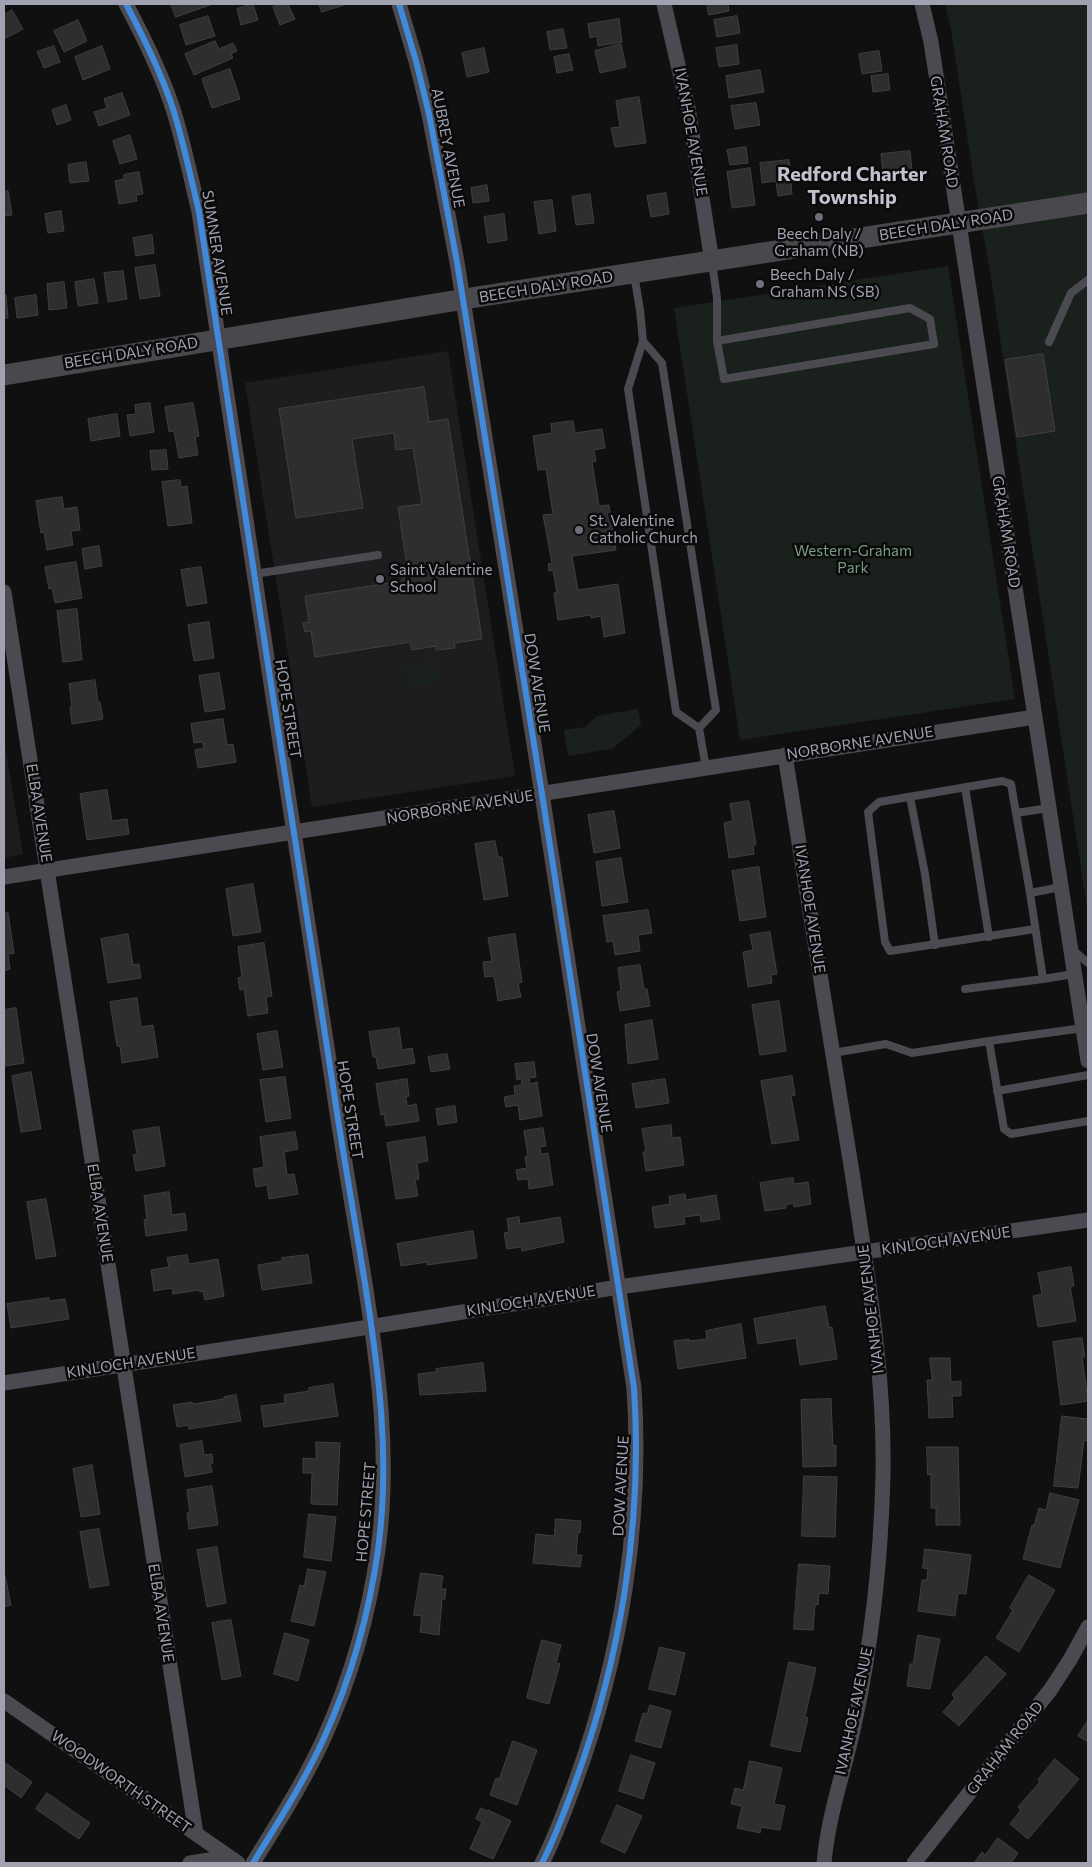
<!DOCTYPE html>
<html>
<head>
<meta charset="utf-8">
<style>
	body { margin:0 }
	#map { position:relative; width:1092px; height:1867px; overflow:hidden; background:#101010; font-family:Commissioner,sans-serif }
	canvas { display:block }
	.frame { position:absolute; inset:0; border:5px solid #a0a2b2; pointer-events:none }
</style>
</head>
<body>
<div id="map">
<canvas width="1092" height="1867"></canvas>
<div class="frame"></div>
</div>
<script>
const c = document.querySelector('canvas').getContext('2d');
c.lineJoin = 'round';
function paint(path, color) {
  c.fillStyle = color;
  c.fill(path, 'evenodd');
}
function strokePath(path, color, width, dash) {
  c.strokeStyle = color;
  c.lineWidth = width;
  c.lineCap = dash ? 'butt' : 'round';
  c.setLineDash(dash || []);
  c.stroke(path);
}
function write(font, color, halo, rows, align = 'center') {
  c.font = font + ' Commissioner,sans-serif';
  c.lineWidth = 5;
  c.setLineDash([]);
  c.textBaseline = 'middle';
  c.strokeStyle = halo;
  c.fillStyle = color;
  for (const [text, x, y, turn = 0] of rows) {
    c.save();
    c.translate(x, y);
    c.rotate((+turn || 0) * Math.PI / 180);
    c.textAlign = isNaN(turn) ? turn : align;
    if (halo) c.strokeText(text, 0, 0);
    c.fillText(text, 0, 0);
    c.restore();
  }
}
paint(new Path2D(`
	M448,351L515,776L312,807L245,383Z
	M4,738L23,854L4,858Z`), '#1d1d1f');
paint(new Path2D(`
	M945,4H1088V914L989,266L974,182L951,29Z
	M948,266L1015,699L740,740L674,308Z
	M436,659L439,681L407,686L404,665Z
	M638,709L641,725L612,749L568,756L564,730L585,727L597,716Z`), '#1a201c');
const building = new Path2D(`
	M171,4H213L176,17Z
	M253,4L258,20L241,25L237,9Z
	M280,4H288L295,19L280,25L273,7Z
	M319,4H347L322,12Z
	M707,4H728L729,11L709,15Z
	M12,10L23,29L6,38L4,34V15Z
	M208,16L215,36L186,45L180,25Z
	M737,16L740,33L717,37L714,20Z
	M619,19L622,42L598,46L597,36L590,38L588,24Z
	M78,20L87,41L64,52L54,31Z
	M563,29L567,48L550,50L547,32Z
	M215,41L219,49L233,43L237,51L231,54L233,58L194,75L185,54Z
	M621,44L626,67L600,73L595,51Z
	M737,45L739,64L719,67L716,48Z
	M54,46L60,62L44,68L37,52Z
	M102,46L110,69L83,80L75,57Z
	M484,48L489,72L467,77L462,53Z
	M879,51L882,71L862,74L859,54Z
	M569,54L573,70L557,73L554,57Z
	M230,69L240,99L212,108L202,79Z
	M760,70L764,92L729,98L726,76Z
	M888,74L890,90L873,92L871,76Z
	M122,93L130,115L99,126L94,112L107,108L104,99Z
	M639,97L646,143L615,147L611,128L620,127L616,101Z
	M756,103L760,125L735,129L731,106Z
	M66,105L71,120L57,125L52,110Z
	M130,135L137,159L120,164L113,141Z
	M746,147L748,163L730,165L727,150Z
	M910,151L912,171L883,174L881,154Z
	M789,160L792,194L778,196L776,181L762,183L760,163Z
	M86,162L89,181L70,183L68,165Z
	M750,168L755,205L732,208L727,172Z
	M139,172L143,194L136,195L137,201L119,204L115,181L124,179V175Z
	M487,185L489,201L473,203L471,188Z
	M8,191L12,215L4,216V192Z
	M666,193L669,214L651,217L647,196Z
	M590,194L594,223L576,225L572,197Z
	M552,200L556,231L539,234L534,202Z
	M61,211L64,231L48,233L45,214Z
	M504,214L507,240L488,243L484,217Z
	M152,235L154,253L136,256L133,238Z
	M155,265L160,296L140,299L135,268Z
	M123,271L127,299L108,302L104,273Z
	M94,279L98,303L78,306L75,282Z
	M64,282L67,308L49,310L47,284Z
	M6,295L8,318H4V296Z
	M36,295L38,315L17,318L15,298Z
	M1043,354L1055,431L1017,437L1005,360Z
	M424,387L429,422L448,419L482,639L454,643L455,648L436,650V646L412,650L410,642L315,657L311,631L305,632L303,623L309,622L305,596L403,581L402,573L408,572L398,507L422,504L413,448L396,450L394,433L352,439L363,508L296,518L279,409Z
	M150,403L154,432L130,436L127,415L136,414L135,405Z
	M193,403L199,436L195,437L198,455L179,458L174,431L169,432L165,407Z
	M117,414L120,436L91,441L88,419Z
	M573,421L575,433L602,429L605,448L594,450L596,461L592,462L599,506L609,505L616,550L572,556L578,590L618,584L625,633L604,637L601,616L591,618V615L558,620L554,593H557L553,570L549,571L548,564L552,563L543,515L553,514L546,469L538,470L533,436L552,433L551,424Z
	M166,450L168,469L152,470L150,451Z
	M180,480L181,487L187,486L192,523L168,526L162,482Z
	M62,497L64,509L77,507L80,530L71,531L73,545L47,550L44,532L41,533L36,501Z
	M99,546L102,566L85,569L82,549Z
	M76,562L82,598L55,603L52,588L49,589L45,567Z
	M201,567L207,603L187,606L181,570Z
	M77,609L82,660L63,662L57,611Z
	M209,622L214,658L194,661L188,625Z
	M219,673L225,709L205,712L199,676Z
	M95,680L98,702H100L103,719L72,724L70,707L72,706L69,684Z
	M223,719L227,745L233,744L236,762L198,768L195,750L204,748L202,742L194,743L191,724Z
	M107,790L112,821L127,819L129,834L87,840L80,794Z
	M749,801L756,845H753L754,854L729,858L724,823L733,821L730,804Z
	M614,811L620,848L594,853L588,815Z
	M495,841L498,857H502L508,896L484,900L475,844Z
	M621,858L628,902L602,906L596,862Z
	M759,867L766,917L740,921L732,871Z
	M253,884L261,932L233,936L226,889Z
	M648,910L652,933L638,935L640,951L615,955L613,941L607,942L603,916Z
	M8,913L14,953L8,954L10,969L4,971V914Z
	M770,932L777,974L771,975L772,983L748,987L743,952L753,950L750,935Z
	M128,934L133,965L139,964L141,978L108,983L101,939Z
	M515,934L522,982L518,983L521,997L498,1001L494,976L485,977L483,962L492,961L488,938Z
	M264,943L272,996L266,997L268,1013L248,1016L244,989L240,990L238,978L242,977L238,947Z
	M640,965L644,989H647L650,1006L620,1011L617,992L621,991L618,968Z
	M137,998L141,1027L153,1025L158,1057L122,1063L120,1046H117L110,1002Z
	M779,1001L786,1051L760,1055L752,1005Z
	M16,1008L24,1063L5,1066L4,1010Z
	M652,1020L658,1059L628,1064L625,1025Z
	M399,1028L402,1050L412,1048L415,1063L378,1069L376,1057H373L369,1032Z
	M277,1031L283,1067L263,1070L257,1034Z
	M447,1054L450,1069L431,1072L428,1057Z
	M534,1062L536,1077L529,1078L530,1084L537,1082L542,1116L520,1120L518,1105L506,1107L504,1097L515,1095L514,1086L522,1085L521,1079L517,1080L515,1064Z
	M31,1072L41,1129L21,1132L12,1076Z
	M792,1076L795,1095L791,1096L799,1140L772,1144L761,1081Z
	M285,1077L291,1118L266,1122L260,1080Z
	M407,1079L409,1096L406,1097L407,1106L416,1104L419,1121L386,1126L384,1114L381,1115L376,1084Z
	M665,1079L669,1103L636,1108L632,1084Z
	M455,1106L457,1122L438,1125L436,1109Z
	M671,1125L672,1138L680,1137L684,1165L646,1171L643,1152H646L642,1129Z
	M159,1127L165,1166L136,1171L133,1155L137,1154L133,1131Z
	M543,1128L546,1146L540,1147L541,1154L548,1153L553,1185L529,1189L528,1179L518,1180L516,1170L527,1168L525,1157L528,1156L524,1131Z
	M295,1132L298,1149L284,1152L287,1175L294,1174L298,1194L269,1199L267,1185L256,1187L253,1169L264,1167L260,1137Z
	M425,1137L428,1161L417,1163L419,1179L415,1180L418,1196L396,1199L387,1143Z
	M793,1178L794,1184L808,1182L811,1204L794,1207L793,1203L786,1205V1208L765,1211L760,1183Z
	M169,1192L172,1215L185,1213L187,1230L146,1236L144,1220L147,1219L144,1196Z
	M685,1194L686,1200L716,1195L720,1219L701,1222L700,1215L684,1217L685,1224L655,1228L652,1207L670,1204L669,1197Z
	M46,1199L56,1256L36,1259L27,1202Z
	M519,1217L520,1224L560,1217L564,1242L522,1251L521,1247L507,1249L504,1233L509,1232L507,1219Z
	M473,1231L477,1258L427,1265V1262L401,1266L397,1244Z
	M187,1255L189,1264L218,1259L224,1296L205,1300L203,1291L200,1292L199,1290L173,1294L172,1288L154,1291L151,1270L169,1267L167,1258Z
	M308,1255L312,1283L262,1290L258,1265L282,1261V1258Z
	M1071,1267L1074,1286H1070L1076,1321L1038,1327L1033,1296L1042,1294L1038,1273Z
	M49,1298V1301L65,1299L69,1319L11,1328L7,1304Z
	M825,1306L829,1328L832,1327L837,1359L800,1365L796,1338L758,1344L754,1319Z
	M741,1324L746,1358L678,1369L674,1341L689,1339V1341L707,1339L706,1331Z
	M1082,1338L1085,1357H1082L1088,1401L1061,1405L1053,1342Z
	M930,1358H950L951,1382L961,1381V1396H952L953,1417L929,1418L927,1380H932Z
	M483,1363L486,1391L420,1395L418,1374L436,1372V1369Z
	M333,1384L338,1416L264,1427L261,1406L285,1403L284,1395L309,1391V1388Z
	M236,1395L241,1421L189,1429L188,1425L177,1427L173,1405L192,1402L193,1404L224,1399V1397Z
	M831,1399L833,1446L836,1445V1466L803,1467L801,1400Z
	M1062,1416L1088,1419V1441L1084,1440L1078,1488L1054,1486Z
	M202,1441L204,1455L212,1454L213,1463H210L212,1472L185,1477L180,1445Z
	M316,1442L340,1443L337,1505L311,1504L312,1473H303V1458L316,1459Z
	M927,1447H958L960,1525H936V1508H931V1474L928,1475Z
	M92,1465L100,1514L81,1517L73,1469Z
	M804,1476L837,1477L835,1537L802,1536Z
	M212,1486L218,1525L189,1529L187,1513H190L187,1490Z
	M1050,1493L1079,1500L1060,1568L1023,1559L1032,1525L1034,1526L1039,1508L1046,1510Z
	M309,1514L336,1517L331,1561L304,1557Z
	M556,1519L581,1521L580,1533L578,1532L576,1555H582L580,1567L533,1563L536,1534L554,1536Z
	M99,1529L109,1585L90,1588L80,1532Z
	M217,1547L226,1603L207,1607L197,1550Z
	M925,1549L971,1555L966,1594L958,1593L955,1616L918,1611L922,1580H927L928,1569L923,1568Z
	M799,1564L830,1566L828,1594L819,1593L818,1605L815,1604L813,1630L794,1629Z
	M308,1569L326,1572L314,1626L291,1621L300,1585L304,1586Z
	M4,1571L11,1605L4,1607Z
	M421,1573L443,1576L441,1589H446L445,1599H442L439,1635L420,1632L422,1616L414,1615Z
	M1029,1575L1055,1590L1019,1652L996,1638L1013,1610L1010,1608Z
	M231,1620L241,1676L222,1680L212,1623Z
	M285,1633L309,1640L298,1681L274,1674Z
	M918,1635L940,1639L930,1689L907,1686L910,1664H913Z
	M542,1640L561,1645L556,1663L560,1664L549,1704L527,1698Z
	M660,1647L685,1653L675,1695L649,1689Z
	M986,1656L1006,1674L959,1726L943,1712L955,1698L952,1695Z
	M789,1662L816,1668L805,1717L808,1718L800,1752L771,1746Z
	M650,1705L671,1711L661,1748L635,1741L643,1713L647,1714Z
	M1088,1720V1742L1078,1736Z
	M513,1741L537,1750L517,1805L490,1795L496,1778L499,1779Z
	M631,1755L655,1763L643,1799L619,1791Z
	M1055,1759L1079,1779L1028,1839L1010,1824L1021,1810L1018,1807L1040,1782L1038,1780Z
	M750,1761L782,1768L774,1804L785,1806L780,1830L761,1827L760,1833L737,1828L742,1806L731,1804L735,1788L743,1790Z
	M4,1762L32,1782L21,1798L4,1785Z
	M47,1793L90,1823L79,1839L36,1809Z
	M617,1805L642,1816L625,1853L601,1842Z
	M481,1808L487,1811L488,1810L511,1821L493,1859L470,1849L482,1822L476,1819Z
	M998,1838L1018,1853L1011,1863H974L982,1852L985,1855Z`);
paint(building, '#2e2e2f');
strokePath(building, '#3f3f44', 1);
strokePath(new Path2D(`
	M712,263L717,298V341L724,379L934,344L930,319L910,308L717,341
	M634,274L640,310L643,341L628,389L676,712L699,728L706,768
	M643,341L662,363L716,710L699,728
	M1049,342L1071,293L1088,280
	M254,574L378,555
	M965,787L989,937
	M910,797L925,874L935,945
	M1016,813L1030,893
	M1061,887L1030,893L1043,979L1074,974
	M1035,929L890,951L885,942L868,812L879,802L1002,781L1011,784L1016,813L1049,808
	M1073,950L1088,963
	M965,989L1043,979
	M1083,1028L989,1041L1004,1129L1011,1134L1088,1121
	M833,1053L886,1044L912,1053L989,1041
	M997,1091L1088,1075`), '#4a4a50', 8);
strokePath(new Path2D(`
	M126,4C144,38 162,74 174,112C184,145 191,178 199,212C242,503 289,795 333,1086C342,1148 353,1209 363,1271C378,1364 391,1456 378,1550C369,1614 351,1678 324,1738C304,1782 278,1822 253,1863
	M399,4L416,61L429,114L457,262L542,794L634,1388C643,1522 621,1657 575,1783C565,1810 555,1838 542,1863
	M664,4L688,108L712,262
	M922,4L931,42L1088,1061
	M4,592C69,1006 132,1420 196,1834
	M785,755C806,894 830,1033 852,1172C867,1272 885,1373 883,1475C881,1559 872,1643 854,1726C844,1772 828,1816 824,1863
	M4,877L1035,717
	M4,1383L350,1330L619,1287L1088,1220
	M4,1701L238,1863
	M190,1863L229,1857
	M914,1863L1051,1689L1071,1658L1088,1627`), '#4a4a50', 15);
strokePath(new Path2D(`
	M4,375L483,296L1088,203`), '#48484d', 21);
strokePath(new Path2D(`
	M126,4C144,38 162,74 174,112C184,145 191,178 199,212C242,503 289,795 333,1086C342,1148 353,1209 363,1271C378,1364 391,1456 378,1550C369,1614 351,1678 324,1738C304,1782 278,1822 253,1863
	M399,4L416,61L429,114L457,262L542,794L634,1388C643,1522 621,1657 575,1783C565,1810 555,1838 542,1863`), '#408adc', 6);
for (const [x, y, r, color] of [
	[819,217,5,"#6e6f79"],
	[760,284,5,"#6e6f79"],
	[579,530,5,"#6e6f79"],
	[380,579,5,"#6e6f79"]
]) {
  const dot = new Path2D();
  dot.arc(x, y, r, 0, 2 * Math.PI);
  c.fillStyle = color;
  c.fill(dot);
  strokePath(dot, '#0b0a0b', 2);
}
write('15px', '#a0a2b2', '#0b0a0b', [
	["IVANHOE AVENUE",691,132,80],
	["GRAHAM ROAD",944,132,81],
	["AUBREY AVENUE",448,148,79],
	["BEECH DALY ROAD",946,225,-9],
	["SUMNER AVENUE",217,253,81],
	["BEECH DALY ROAD",546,287,-9],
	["BEECH DALY ROAD",131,353,-9],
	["GRAHAM ROAD",1006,532,81],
	["DOW AVENUE",537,683,81],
	["HOPE STREET",288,709,81],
	["NORBORNE AVENUE",860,743,-9],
	["NORBORNE AVENUE",460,807,-9],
	["ELBA AVENUE",39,813,81],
	["IVANHOE AVENUE",810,909,81],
	["DOW AVENUE",599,1083,81],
	["HOPE STREET",350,1110,81],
	["ELBA AVENUE",100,1213,81],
	["KINLOCH AVENUE",946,1241,-8],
	["KINLOCH AVENUE",531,1301,-9],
	["IVANHOE AVENUE",871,1309,-97],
	["KINLOCH AVENUE",131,1363,-9],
	["DOW AVENUE",621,1486,-87],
	["HOPE STREET",366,1512,-85],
	["ELBA AVENUE",161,1613,81],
	["IVANHOE AVENUE",854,1711,-78],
	["GRAHAM ROAD",1005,1748,-52],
	["WOODWORTH STREET",121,1782,35]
]);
write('15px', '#a0a2b2', '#0b0a0b', [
	["Beech Daly /",819,234,"center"],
	["Graham (NB)",819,251,"center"],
	["Beech Daly /",770,275],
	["Graham NS (SB)",770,292],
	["St. Valentine",589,521],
	["Catholic Church",589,538],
	["Saint Valentine",390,570],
	["School",390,587]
], 'left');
write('15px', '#779d81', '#0b0a0b', [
	["Western-Graham",853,551],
	["Park",853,568]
]);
write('bold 20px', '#c1c2ce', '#0b0a0b', [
	["Redford Charter",852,174],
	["Township",852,197]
]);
</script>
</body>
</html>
